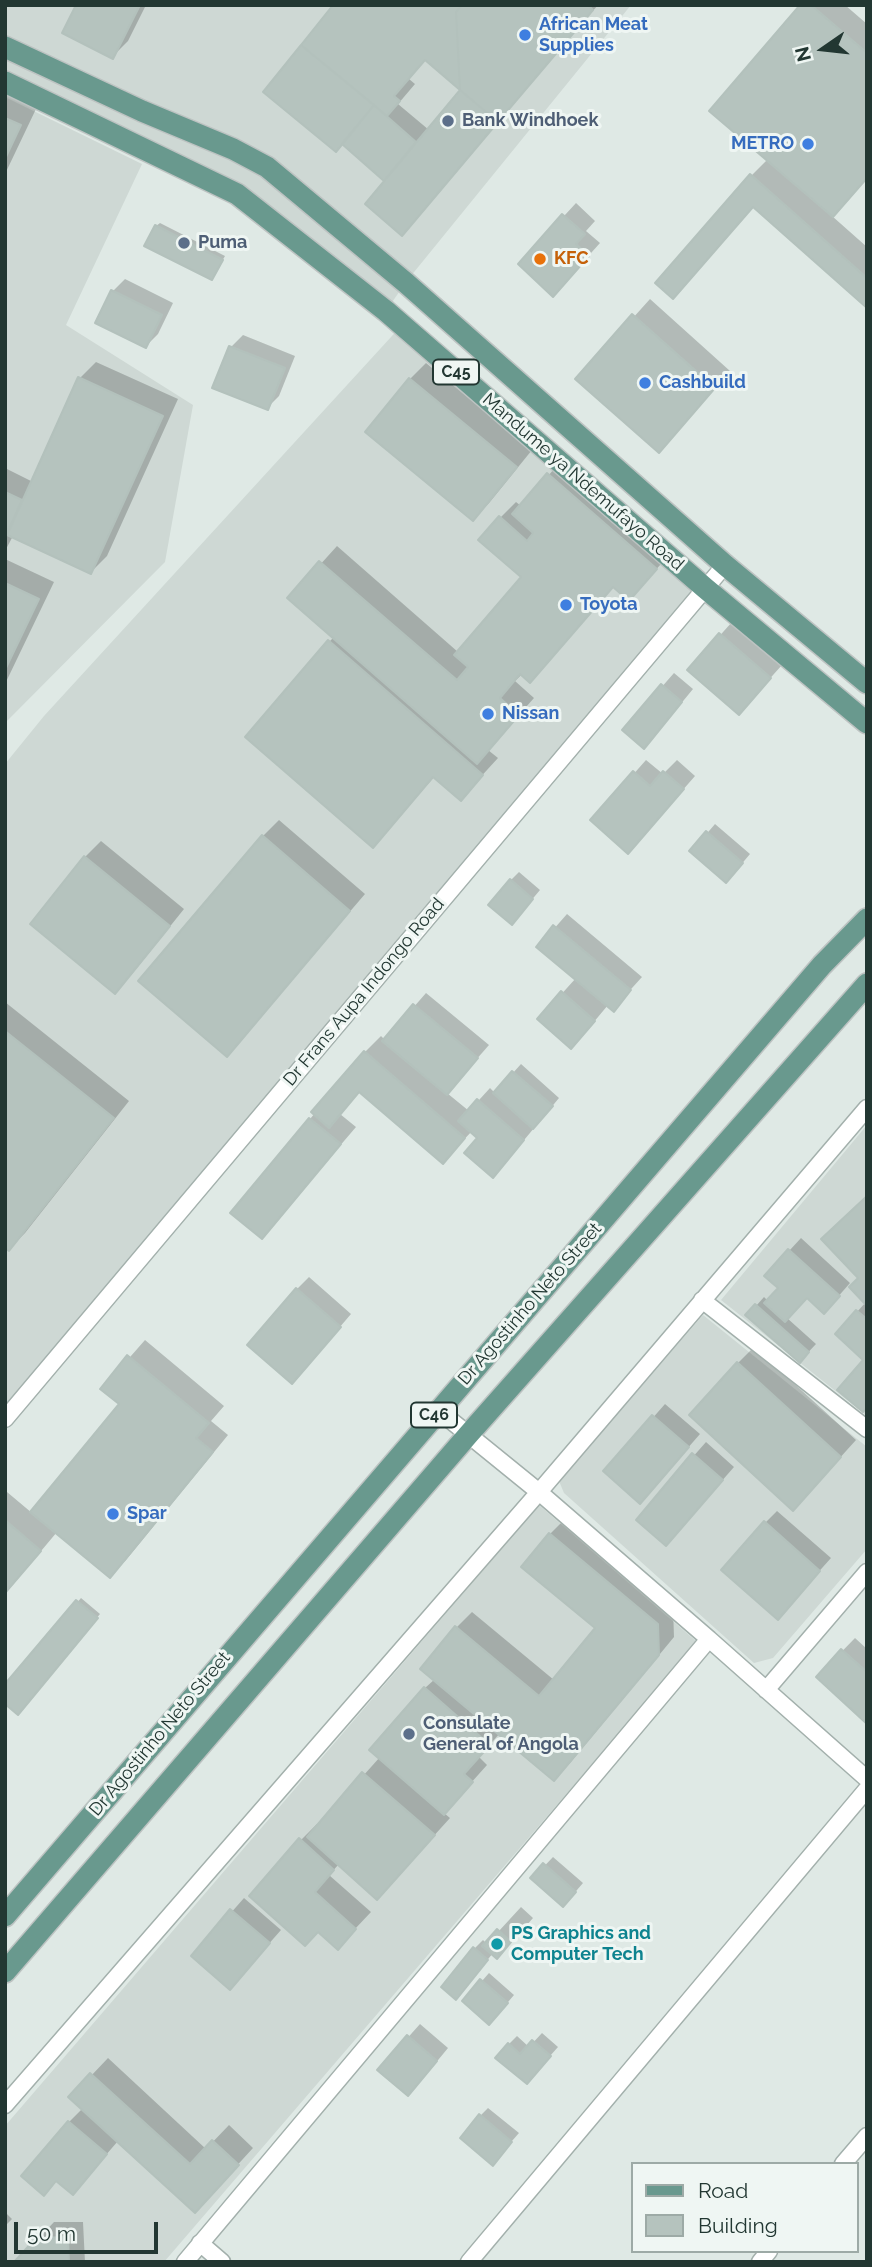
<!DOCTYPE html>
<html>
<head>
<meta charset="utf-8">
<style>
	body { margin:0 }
	#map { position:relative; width:872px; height:2267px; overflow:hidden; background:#dfe9e5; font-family:Raleway,sans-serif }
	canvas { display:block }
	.frame { position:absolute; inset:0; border:7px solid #223732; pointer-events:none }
	.legend { position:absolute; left:631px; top:2162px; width:228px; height:91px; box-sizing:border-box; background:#eff6f3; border:2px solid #9daaa6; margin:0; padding:9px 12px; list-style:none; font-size:21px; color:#223732 }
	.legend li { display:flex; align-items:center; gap:14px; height:35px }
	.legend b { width:35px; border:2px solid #9daaa6 }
	.north { position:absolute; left:788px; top:14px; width:70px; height:70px; -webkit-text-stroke:5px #eff6f3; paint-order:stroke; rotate:256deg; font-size:19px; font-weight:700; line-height:28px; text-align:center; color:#223732 }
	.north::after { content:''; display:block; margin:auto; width:24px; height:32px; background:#223732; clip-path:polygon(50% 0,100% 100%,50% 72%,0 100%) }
	.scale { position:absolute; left:14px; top:2222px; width:144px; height:32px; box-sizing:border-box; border:4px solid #223732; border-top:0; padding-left:9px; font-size:21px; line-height:24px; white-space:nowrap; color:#223732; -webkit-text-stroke:5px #eff6f3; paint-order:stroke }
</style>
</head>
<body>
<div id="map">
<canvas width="872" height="2267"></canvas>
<div class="frame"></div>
<ul class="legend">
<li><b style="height:9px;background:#69998e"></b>Road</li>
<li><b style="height:19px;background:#b5c3be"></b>Building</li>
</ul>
<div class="north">N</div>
<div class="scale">50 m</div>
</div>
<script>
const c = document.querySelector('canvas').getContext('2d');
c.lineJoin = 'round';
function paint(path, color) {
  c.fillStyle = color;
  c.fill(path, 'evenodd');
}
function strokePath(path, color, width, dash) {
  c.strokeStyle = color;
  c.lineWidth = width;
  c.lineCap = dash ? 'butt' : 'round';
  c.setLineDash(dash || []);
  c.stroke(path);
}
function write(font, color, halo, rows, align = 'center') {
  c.font = font + ' Raleway,sans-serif';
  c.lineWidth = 6;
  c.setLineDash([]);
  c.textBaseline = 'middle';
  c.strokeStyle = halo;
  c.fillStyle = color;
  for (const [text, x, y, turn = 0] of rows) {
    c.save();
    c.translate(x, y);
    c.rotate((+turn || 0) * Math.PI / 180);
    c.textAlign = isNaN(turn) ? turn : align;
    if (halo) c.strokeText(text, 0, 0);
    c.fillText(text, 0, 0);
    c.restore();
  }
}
paint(new Path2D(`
	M5,5H631L406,282L386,311L237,194L5,82Z
	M5,97L142,164L66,325L193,405L165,562L5,723Z
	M402,325L705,588L5,1419V764L44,716Z
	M867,1125V1416L721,1300Z
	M703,1315L867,1447V1549L773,1658L754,1663L564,1493L559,1481Z
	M539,1505L697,1642L164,2262H5V2126Z`), '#ced8d4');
paint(new Path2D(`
	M78,5H146L128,41L112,57Z
	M335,5H598L402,233L386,181L343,142ZM426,59L463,90L429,130L398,104L415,84L409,79Z
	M802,5H845L867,24V178L832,216L867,247V306L754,206L689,280L752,175L768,159Z
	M5,94L36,109L5,174Z
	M576,203L595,221L586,231L600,243L565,282L520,264Z
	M160,223L225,256L212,278L156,226Z
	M125,279L173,303L158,334L146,346L97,322L113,291Z
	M650,299L730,371L675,434L578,379Z
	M243,335L295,356L279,396L267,408L231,347Z
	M96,362L178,399L107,556L91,572L13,536L5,551V468L33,482L80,378Z
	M426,363L532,450L489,503L473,519L410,379Z
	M564,458L672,552L629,599L614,585L515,681L534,698L488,750L498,758L476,782L435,776L373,845L329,642L334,637L290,598L337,546L458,652L523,577L500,518L516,502L521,506Z
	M5,559L54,582L5,684Z
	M732,622L782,665L739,713L689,670Z
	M674,673L693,689L656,734L624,730Z
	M646,760L663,774L677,760L695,776L640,839L593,820Z
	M279,820L365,894L227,1055L263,836Z
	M715,824L750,854L734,873L692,851Z
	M101,841L184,909L131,975L115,991L85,857Z
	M519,872L540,890L519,915L511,880Z
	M567,914L642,977L613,1009L608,1005L583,1035L539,1019L576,978L538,947Z
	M426,993L489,1045L447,1093L469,1111L490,1088L495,1093L521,1064L559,1098L505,1163L472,1131L443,1162L361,1091L340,1114L356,1127L262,1237L233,1213L365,1052L381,1036L385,1040Z
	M5,1002L129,1101L25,1233L9,1249L5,1246Z
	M867,1197V1406L866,1359L837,1334L866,1302L861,1278Z
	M801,1238L850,1283L836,1299L807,1296L787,1318L816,1344L800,1361L748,1315L764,1297L768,1301L780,1288L766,1276Z
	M309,1277L351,1314L304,1369L297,1289Z
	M145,1340L224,1406L211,1421L228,1435L126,1560L110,1576L57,1532L5,1594V1494L7,1492L32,1513L121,1404L102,1389Z
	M754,1347L856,1440L809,1492L738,1363Z
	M665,1404L700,1434L652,1489L606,1471Z
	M706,1442L734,1467L678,1531L638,1519Z
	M777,1511L831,1558L789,1605L765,1523Z
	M566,1518L673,1607L674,1637L570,1763L554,1779L500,1733L479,1757L487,1765L444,1813L450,1818L393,1881L339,1864L329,1875L371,1912L338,1947L319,1930L301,1840L317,1824L319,1825L380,1757L425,1688L435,1679L456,1628L472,1612L554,1680L597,1628L550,1534Z
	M81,1598L100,1614L21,1709L5,1687Z
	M855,1638L867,1649V1722L818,1676Z
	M553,1857L583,1883L571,1897L533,1878Z
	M244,1898L281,1930L230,1988L193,1956Z
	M521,1907L533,1918L520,1933L497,1956L493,1953L464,1989L443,1987L475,1948L483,1940L487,1944Z
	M489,1973L514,1995L497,2015L482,1981Z
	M420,2024L448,2048L420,2082L379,2070Z
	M542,2033L558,2047L534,2074L509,2044L517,2036L529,2047Z
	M108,2058L206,2149L229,2125L253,2148L210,2195L118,2141L73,2193L69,2122L83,2108L71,2097Z
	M488,2108L519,2133L497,2158L481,2115Z
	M5,2212L12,2219L5,2226Z
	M54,2222H83L85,2262H16Z`), '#0003');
const building = new Path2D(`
	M76,5H140L113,59L62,33Z
	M333,5H462L456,12L460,90L425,60L394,96L400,101L387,116L301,45Z
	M462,5H588L593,10L498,122L460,90L456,12Z
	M800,5H811L867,53V178L833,217L709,111Z
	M301,45L374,105L336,152L263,92Z
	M460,90L498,122L402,236L365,204Z
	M374,105L416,142L384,181L342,144Z
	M5,118L21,125L5,159Z
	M750,174L867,278V308L753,207L673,299L655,283Z
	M562,214L585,234L576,244L589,256L553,297L518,264Z
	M155,225L223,260L212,280L144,246Z
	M111,290L162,315L146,348L95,323Z
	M632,314L715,388L659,453L575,379Z
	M229,346L285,368L268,410L212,388Z
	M78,377L163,416L91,574L7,535Z
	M409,378L517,467L473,521L365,432Z
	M547,473L657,569L629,601L613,587L530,683L520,674L500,698L519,715L477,764L287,598L319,561L457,680L468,667L454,655L521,577L478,540L499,516L527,541L533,533L512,514Z
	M5,492L22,500L5,538Z
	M5,583L39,599L5,670Z
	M719,633L771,678L739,715L687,670Z
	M328,640L483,775L461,801L433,777L373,848L245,737Z
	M661,684L682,702L644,749L622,730Z
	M633,771L650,786L663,771L684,789L628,854L590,820Z
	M706,831L743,863L726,883L689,851Z
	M262,835L350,911L227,1057L138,981Z
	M84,856L170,926L115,994L30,924Z
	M510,879L533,899L512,925L488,905Z
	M553,925L631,990L614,1012L536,947Z
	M561,991L595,1021L571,1049L537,1019Z
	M413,1004L478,1058L447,1095L382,1041Z
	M5,1031L114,1118L9,1251L5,1248Z
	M364,1051L465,1138L443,1164L359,1092L329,1128L311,1112Z
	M512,1071L553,1106L533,1129L493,1093Z
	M477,1099L524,1140L493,1178L464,1153L477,1138L458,1121Z
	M309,1118L341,1144L262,1239L230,1213Z
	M867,1196V1306L849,1287L858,1278L821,1239Z
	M788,1249L840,1296L824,1314L807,1298L785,1322L764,1303L778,1288L764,1276Z
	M296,1288L341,1327L292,1384L247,1345Z
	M755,1304L809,1352L800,1363L745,1315Z
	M856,1310L867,1319V1408L863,1412L837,1390L863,1360L835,1334Z
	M127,1355L209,1423L196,1438L213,1452L110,1578L30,1512L119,1404L100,1389Z
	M737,1362L841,1457L793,1511L689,1415Z
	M652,1415L689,1447L640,1504L603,1471Z
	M692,1453L723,1480L666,1546L636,1520Z
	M5,1520L41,1551L5,1593Z
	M764,1521L820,1571L778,1620L721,1570Z
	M549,1533L658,1624L659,1655L554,1781L420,1669L455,1626L539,1696L595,1628L521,1567Z
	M76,1600L98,1618L18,1715L5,1704V1684Z
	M841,1649L867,1672V1724L816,1677Z
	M424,1687L490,1745L464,1774L473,1782L444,1815L369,1750Z
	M362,1772L435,1835L377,1900L307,1837Z
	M299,1838L334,1870L315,1892L356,1929L338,1950L318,1932L305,1946L249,1896Z
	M543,1863L576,1892L563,1907L530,1878Z
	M230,1909L270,1943L230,1990L191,1956Z
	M497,1929L511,1942L497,1959L482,1946Z
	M473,1947L488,1960L456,2000L441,1987Z
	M480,1979L508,2003L489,2025L462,2001Z
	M407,2035L437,2061L408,2096L377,2070Z
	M532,2040L551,2056L527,2084L495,2058L508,2043L520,2054Z
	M90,2073L190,2164L212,2140L239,2165L195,2213L68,2097Z
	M479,2114L512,2142L493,2166L460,2138Z
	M68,2121L107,2154L73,2195L56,2181L44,2196L21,2176Z
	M68,2237L69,2262H14L36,2238Z`);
paint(building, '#b5c3be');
strokePath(building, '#b3c1bc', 2);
const street = new Path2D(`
	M702,1300L867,1429
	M438,1410L539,1492L709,1639
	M5,1419L725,565
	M766,1690L867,1572
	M5,2105L539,1492L867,1108
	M843,2164L867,2136
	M200,2243L222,2262
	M185,2262L709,1639L867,1779
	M469,2262L867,1789
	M760,2262L769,2251`);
const primary = new Path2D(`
	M5,47L142,111L233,149L267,167L406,283L725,565L867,683
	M5,82L237,194L386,311L705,588L867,723
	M5,1916L822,965L867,919
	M5,1972L468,1435L867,984`);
strokePath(street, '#a3b0ac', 19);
strokePath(primary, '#bdc3c2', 24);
strokePath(street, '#fff', 16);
strokePath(primary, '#69998e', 21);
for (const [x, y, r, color] of [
	[525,35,7,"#3f7fe0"],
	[448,121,7,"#5c6f8a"],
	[808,144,7,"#3f7fe0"],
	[184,243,7,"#5c6f8a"],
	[540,259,7,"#e8710a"],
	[645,383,7,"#3f7fe0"],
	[566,605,7,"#3f7fe0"],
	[488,714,7,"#3f7fe0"],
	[113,1514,7,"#3f7fe0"],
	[409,1734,7,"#5c6f8a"],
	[497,1944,7,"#0f9aa8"]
]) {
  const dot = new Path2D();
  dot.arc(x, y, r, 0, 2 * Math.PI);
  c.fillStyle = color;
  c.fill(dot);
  strokePath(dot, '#eff6f3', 2.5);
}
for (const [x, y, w] of [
	[456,372,46],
	[434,1415,46]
]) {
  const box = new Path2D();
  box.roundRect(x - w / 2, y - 12.5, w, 25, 5);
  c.fillStyle = '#eff6f3';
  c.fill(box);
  strokePath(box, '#223732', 2);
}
write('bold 16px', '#223732', null, [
	["C45",456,372],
	["C46",434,1415]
]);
write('bold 18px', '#366cbe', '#eff6f3', [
	["African Meat",539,25],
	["Supplies",539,46],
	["METRO",794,144,"right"],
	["Cashbuild",659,383],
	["Toyota",580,605],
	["Nissan",502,714],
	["Spar",127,1514]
], 'left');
write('bold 18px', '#4e5e75', '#eff6f3', [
	["Bank Windhoek",462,121],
	["Puma",198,243],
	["Consulate",423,1724],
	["General of Angola",423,1745]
], 'left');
write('bold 18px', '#c56008', '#eff6f3', [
	["KFC",554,259]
], 'left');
write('18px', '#223732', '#eff6f3', [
	["Mandume ya Ndemufayo Road",583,482,41],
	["Dr Frans Aupa Indongo Road",364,992,-50],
	["Dr Agostinho Neto Street",530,1304,-49],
	["Dr Agostinho Neto Street",160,1734,-50]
]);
write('bold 18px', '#0d838f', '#eff6f3', [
	["PS Graphics and",511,1934],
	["Computer Tech",511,1955]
], 'left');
</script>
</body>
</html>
